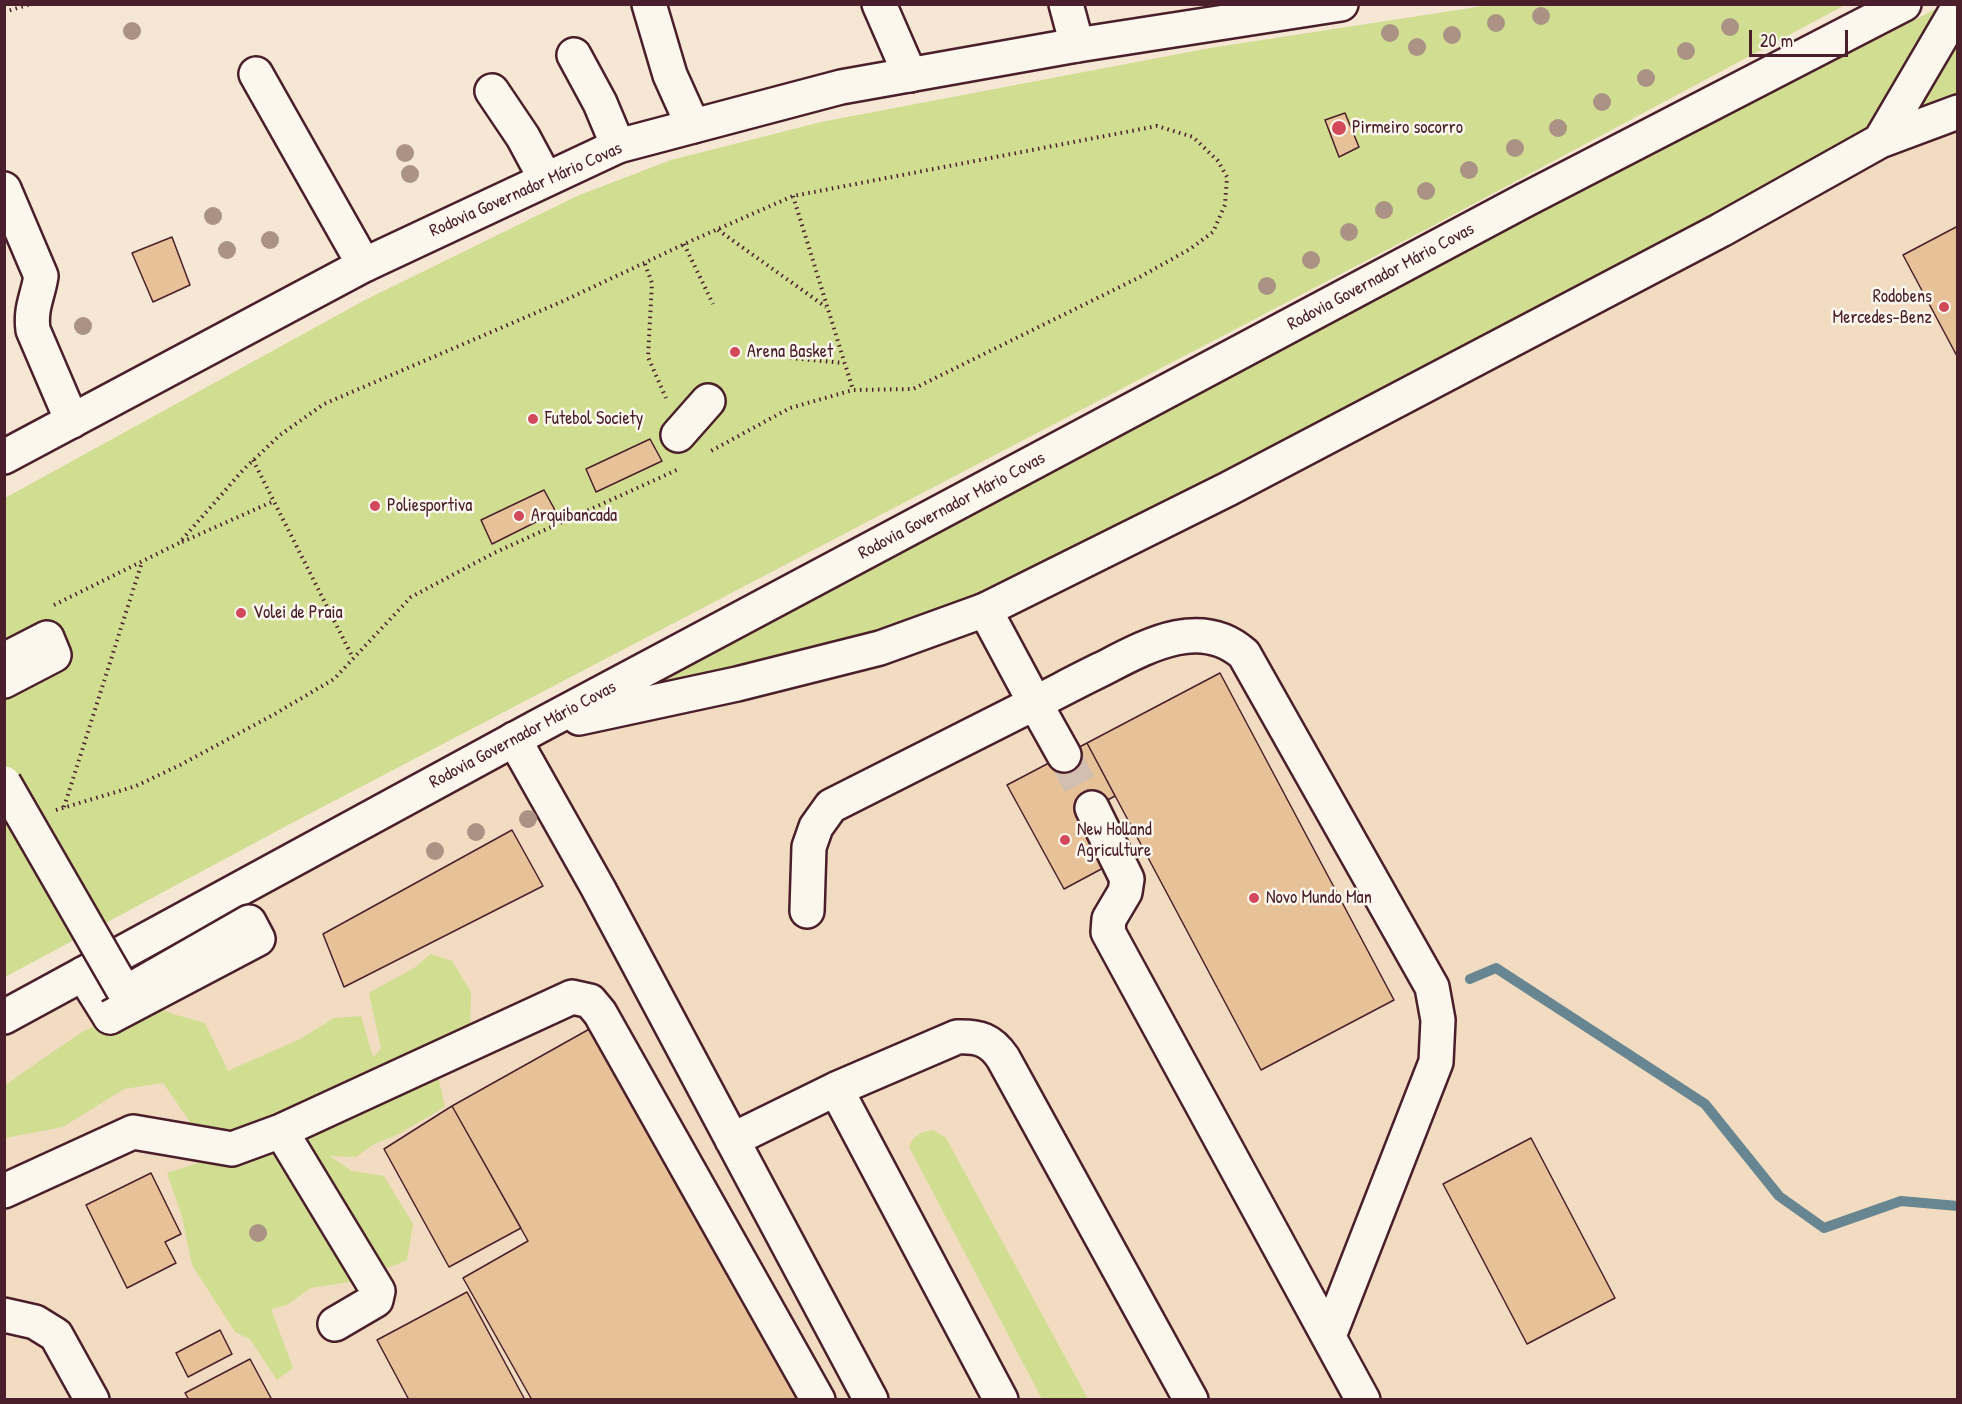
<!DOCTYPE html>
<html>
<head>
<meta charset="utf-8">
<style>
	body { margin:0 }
	#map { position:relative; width:1962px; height:1404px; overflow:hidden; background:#f5e7d3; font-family:"Patrick Hand",sans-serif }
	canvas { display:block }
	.frame { position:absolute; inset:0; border:6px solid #4a1f2b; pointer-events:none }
	.scale { position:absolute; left:1749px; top:30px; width:99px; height:27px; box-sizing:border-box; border:3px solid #4a1f2b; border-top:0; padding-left:8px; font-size:18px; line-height:21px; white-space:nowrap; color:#4a1f2b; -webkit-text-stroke:4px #fbf7ec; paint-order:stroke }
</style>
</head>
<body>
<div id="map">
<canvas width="1962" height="1404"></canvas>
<div class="frame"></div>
<div class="scale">20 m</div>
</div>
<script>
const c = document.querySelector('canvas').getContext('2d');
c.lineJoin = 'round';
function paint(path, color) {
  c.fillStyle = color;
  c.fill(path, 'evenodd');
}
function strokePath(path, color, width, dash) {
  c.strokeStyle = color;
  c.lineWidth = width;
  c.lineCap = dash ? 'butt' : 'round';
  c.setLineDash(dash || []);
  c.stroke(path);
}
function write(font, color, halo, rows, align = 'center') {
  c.font = font + ' "Patrick Hand",sans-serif';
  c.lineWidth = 5;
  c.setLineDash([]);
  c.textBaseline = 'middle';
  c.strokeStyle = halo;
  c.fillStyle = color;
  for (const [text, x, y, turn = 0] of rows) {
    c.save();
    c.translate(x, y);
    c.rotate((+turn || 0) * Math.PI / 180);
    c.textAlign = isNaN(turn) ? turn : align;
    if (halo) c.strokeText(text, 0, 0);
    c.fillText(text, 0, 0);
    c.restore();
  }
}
paint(new Path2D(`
	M1957,101V1399L5,1400V1027L476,758Z`), '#f1dcc1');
paint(new Path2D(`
	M1490,5H1845L1423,231L290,824L5,977V498L365,300L577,196L671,160L821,122L1210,48Z
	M1943,5H1957V112L985,610L537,727L757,628L1163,412L1534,210L1899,28Z
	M431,954L452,961L471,992L470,1033L437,1072L445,1107L395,1136L374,1144L356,1157L330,1156L352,1171L384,1176L413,1224L407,1260L356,1281L311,1288L287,1305L271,1309L293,1368L277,1380L250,1339L235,1332L192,1265L182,1217L167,1173L201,1162L191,1123L163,1083L124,1089L63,1127L5,1138V1085L79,1034L142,1001L173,1014L205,1023L228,1071L300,1039L334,1018L361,1016L373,1057L381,1049L369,993L414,968Z
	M933,1130L946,1138L1088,1399H1042L909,1147C914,1135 920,1132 933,1130Z`), '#d1de91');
strokePath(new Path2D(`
	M1470,979L1496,968L1705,1104L1779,1196L1824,1228L1901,1201L1958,1206`), '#678692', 10);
const building = new Path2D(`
	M1345,113L1359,147L1339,157L1325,120Z
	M1958,226V358L1903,255Z
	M172,237L190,285L153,302L132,253Z
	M650,439L662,461L596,492L586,469Z
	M544,490L556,512L492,544L481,520Z
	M1220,673L1394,1000L1261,1070L1087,743Z
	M1087,743L1115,796L1080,815L1107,866L1064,889L1007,785Z
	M512,830L543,886L344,987L323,934Z
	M593,1027L805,1400H532L463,1278L528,1241L452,1106Z
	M452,1106L521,1228L449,1267L384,1149Z
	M1531,1138L1615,1298L1527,1344L1443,1184Z
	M151,1173L181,1234L165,1242L176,1263L127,1288L86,1205Z
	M467,1292L525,1400H409L377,1340Z
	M220,1330L232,1354L188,1377L176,1353Z
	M250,1359L272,1400H189L185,1393Z`);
paint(building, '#e7c198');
strokePath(building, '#4a1f2b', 1.5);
strokePath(new Path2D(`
	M1064,755L1092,808`), '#d3bfb1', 33, [33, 16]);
const minor = new Path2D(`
	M649,4L670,75L693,126
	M879,4L910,75
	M1066,4L1077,45
	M574,55L600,103L618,146
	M256,74L364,265
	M492,91L523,137L545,178
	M4,189L41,276C38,296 30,308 33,330L72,421
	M678,435L708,401
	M985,610L1035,703C1057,692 1079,680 1102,669C1145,647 1200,615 1244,654L1432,987L1438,1020L1436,1062L1329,1336
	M4,660L47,638L54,655L4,681
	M514,739L598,888L871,1400
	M1092,808L1127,879L1125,892L1109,919L1108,932L1363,1400
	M807,911L809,847L816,827L831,806L1035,703L1064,755
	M83,974L110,1017
	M836,1089L957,1037C979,1036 991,1040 1003,1058L1191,1400
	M281,1131L378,1291L376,1300L335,1324
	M732,1140L836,1089L1001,1400
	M4,1191L133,1132L232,1149L281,1131L572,997L590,1001L600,1013L818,1400
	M4,1315L35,1322L56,1335L92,1400`);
const highway = new Path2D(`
	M1880,141L1958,8
	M4,457L364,265L618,146L841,87L1077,45L1341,4
	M579,718L737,684L880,648L985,610L1228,489L1721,230L1880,141L1958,112
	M4,1017L537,727L1525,200L1904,4`);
strokePath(minor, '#4a1f2b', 38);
strokePath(highway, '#4a1f2b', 38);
strokePath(new Path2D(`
	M4,12L31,4
	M793,196L853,390
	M718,230L826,307
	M684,244L713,304
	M645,264L652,283L648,357L666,398
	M790,358L844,363
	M253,460L353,658
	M182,542L274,501
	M54,605L179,543L244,469L280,435L324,404L561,302L693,240L793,196L1157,126L1193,137L1218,161L1227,177L1225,205L1213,232L1190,249L1138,278L913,389L853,390L790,408L709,452
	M64,807L142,562
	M56,810L136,786L180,765L273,715L334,679L411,597L494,553L679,469`), '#4a1f2b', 4, [1.5, 4.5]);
strokePath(minor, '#fbf7ec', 33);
strokePath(highway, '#fbf7ec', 33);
const minorBridge = new Path2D(`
	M4,783L125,993L249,922L258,939L110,1017`);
strokePath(minorBridge, '#4a1f2b', 38, []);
strokePath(minorBridge, '#fbf7ec', 33);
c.fillStyle = '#aa9384';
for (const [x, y] of [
	[1541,16],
	[1496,23],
	[1730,27],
	[132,31],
	[1390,33],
	[1452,35],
	[1417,47],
	[1686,51],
	[1646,78],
	[1602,102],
	[1558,128],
	[1515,148],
	[405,153],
	[1469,170],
	[410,174],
	[1426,191],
	[1384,210],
	[213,216],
	[1349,232],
	[270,240],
	[227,250],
	[1311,260],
	[1267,286],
	[83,326],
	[528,819],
	[476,832],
	[435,851],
	[258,1233]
]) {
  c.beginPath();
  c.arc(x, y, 9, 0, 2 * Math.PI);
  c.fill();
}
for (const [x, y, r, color] of [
	[1339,128,8,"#d1495b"],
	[1944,307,6,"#d1495b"],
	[735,352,6,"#d1495b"],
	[533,419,6,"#d1495b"],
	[375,506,6,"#d1495b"],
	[519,516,6,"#d1495b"],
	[241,613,6,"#d1495b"],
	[1065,840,6,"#d1495b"],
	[1254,898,6,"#d1495b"]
]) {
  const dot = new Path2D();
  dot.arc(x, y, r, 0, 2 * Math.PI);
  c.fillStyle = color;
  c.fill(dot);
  strokePath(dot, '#fbf7ec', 2);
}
write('18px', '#4a1f2b', '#fbf7ec', [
	["Pirmeiro socorro",1352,128],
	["Rodobens",1932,297,"right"],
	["Mercedes-Benz",1932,318,"right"],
	["Arena Basket",747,352],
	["Futebol Society",545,419],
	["Poliesportiva",387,506],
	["Arquibancada",531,516],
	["Volei de Praia",253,613],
	["New Holland",1077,830],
	["Agriculture",1077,851],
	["Novo Mundo Man",1266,898]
], 'left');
write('18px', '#4a1f2b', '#fbf7ec', [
	["Rodovia Governador Mário Covas",526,190,-24],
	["Rodovia Governador Mário Covas",1381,277,-28],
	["Rodovia Governador Mário Covas",952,506,-28],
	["Rodovia Governador Mário Covas",523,735,-28]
]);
</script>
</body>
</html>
